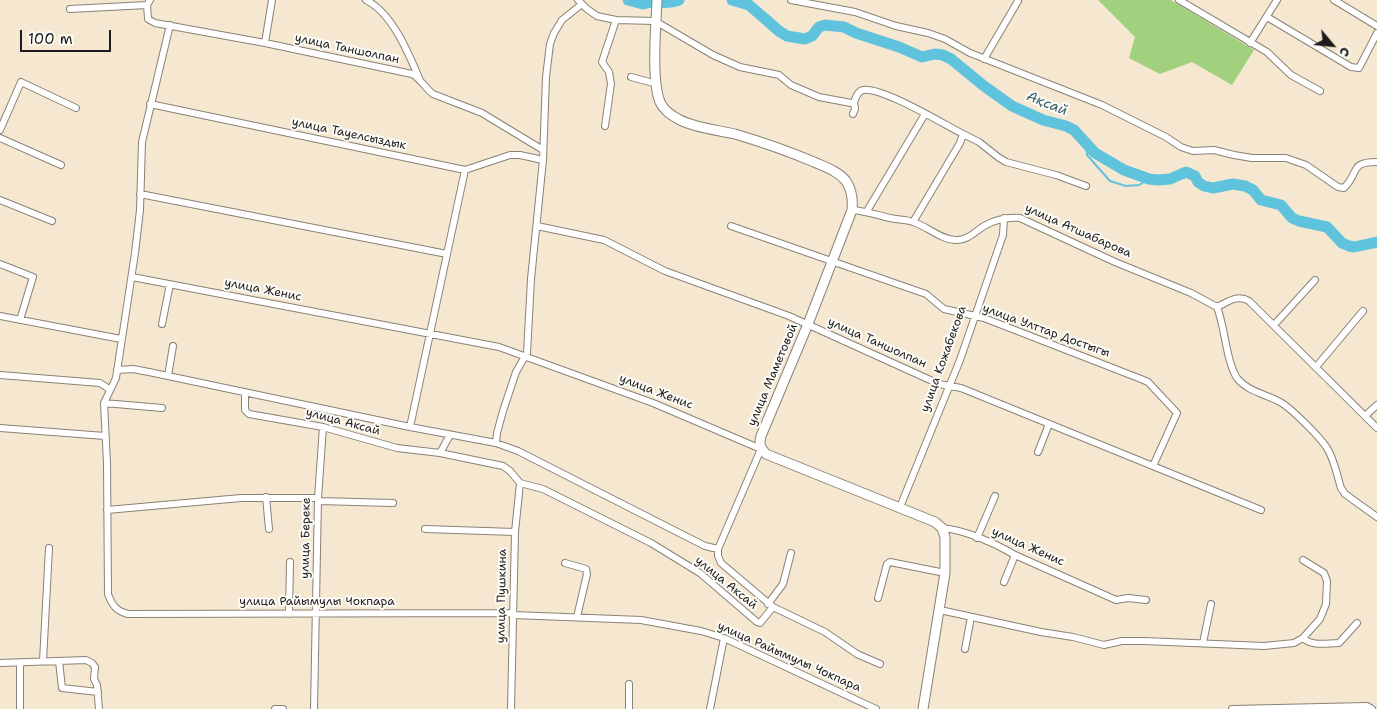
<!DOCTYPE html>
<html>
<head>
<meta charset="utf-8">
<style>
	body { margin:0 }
	#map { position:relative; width:1377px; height:709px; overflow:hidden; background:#f6e7d1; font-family:"Shantell Sans",sans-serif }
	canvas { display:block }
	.north { position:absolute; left:1307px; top:20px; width:50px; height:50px; -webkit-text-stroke:4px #fdfcf7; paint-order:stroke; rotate:118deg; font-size:14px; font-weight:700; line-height:20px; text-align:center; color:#1c1c1c }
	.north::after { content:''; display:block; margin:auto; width:18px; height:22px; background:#1c1c1c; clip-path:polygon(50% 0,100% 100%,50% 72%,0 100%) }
	.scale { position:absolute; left:20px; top:30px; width:91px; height:22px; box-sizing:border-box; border:2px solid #1c1c1c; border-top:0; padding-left:6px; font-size:15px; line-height:18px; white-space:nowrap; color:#1c1c1c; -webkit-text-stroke:4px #fdfcf7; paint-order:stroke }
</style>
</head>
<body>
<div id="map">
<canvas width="1377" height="709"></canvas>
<div class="north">С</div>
<div class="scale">100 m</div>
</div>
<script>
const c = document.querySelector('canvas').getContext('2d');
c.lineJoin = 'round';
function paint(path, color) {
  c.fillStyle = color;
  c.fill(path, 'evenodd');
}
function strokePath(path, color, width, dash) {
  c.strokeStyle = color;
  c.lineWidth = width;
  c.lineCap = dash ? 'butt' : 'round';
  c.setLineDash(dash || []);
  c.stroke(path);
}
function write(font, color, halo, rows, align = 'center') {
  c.font = font + ' "Shantell Sans",sans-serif';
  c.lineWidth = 4;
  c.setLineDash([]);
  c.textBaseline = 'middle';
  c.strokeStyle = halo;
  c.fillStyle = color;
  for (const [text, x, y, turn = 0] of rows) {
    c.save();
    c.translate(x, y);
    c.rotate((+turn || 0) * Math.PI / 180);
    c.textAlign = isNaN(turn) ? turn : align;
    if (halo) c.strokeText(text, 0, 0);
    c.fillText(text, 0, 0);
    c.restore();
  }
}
paint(new Path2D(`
	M1098,0H1171L1254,50L1232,85L1192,62L1160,74L1129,58L1135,37Z`), '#a1d07e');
strokePath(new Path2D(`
	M1086,144L1087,155L1110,181L1126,186L1139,185L1149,179`), '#60c3de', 2);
strokePath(new Path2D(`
	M628,0L643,4C655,0 668,5 679,0
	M732,0L749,5L779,31L787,36L805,39L812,36L819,27L825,25L844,27L856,33L899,47L922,57L935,54L943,55L951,59L984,86L1012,106L1043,120L1066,126L1074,130L1095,153L1124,170L1149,179L1158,180L1170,179L1186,172L1195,176L1198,182L1204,186L1213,188L1233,184L1245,186L1253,190L1261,200L1281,205L1292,218L1299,221L1327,227L1342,243L1349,246L1354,247L1377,242`), '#60c3de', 11);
const minor = new Path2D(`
	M150,0L147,5L148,19L155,23L265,43L412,74C421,79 425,88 433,94L482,113L543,150
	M366,0C392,13 408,52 419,78
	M578,0L587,9L597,16L616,20L655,21L713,55L740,67L779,75L791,85L819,97L851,103L854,102C856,97 858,91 863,90C881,86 945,125 963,134L979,142L998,157L1006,162L1056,175L1086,186
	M791,0L855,12L896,26L928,33L945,39L970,53L1102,105L1166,137L1181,147L1193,151L1214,150L1234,155L1252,158H1286L1306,165L1338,187L1344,188C1360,172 1349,162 1377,162
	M1179,0L1267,52L1291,75L1320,91
	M1334,0L1377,26
	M70,9L147,5
	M1267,17L1351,67L1359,68L1377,33
	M170,25L142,142L140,210L135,253L116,378L104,403L107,463L108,594C112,605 116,611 128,614L513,613
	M265,43L272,0
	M1250,43L1277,0
	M984,59L1018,1
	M631,77L657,84
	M150,104L465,170L510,155H520L543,160
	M853,114L855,109L854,102
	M605,126L611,84L609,72L602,62L616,20
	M0,130L21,82L76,108
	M0,138L61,165
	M140,194L447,254
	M0,200L52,221
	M852,210C866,211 877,215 890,218C898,220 906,219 913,222C927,226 941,240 956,240C968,241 976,230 986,225C997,219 1007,217 1020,218L1115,262L1191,293L1217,307C1228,302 1237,294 1249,301L1377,428
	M867,211L925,114
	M913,222L960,143L963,134
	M537,226L604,240L665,271L789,316L939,384L961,388L1261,510
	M731,226L926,294L944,309L984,318L1141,379L1148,382L1177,413L1153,466
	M0,264L33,277L20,320
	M132,277L499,347L653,403L761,449L718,549
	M1217,307C1225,327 1226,361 1237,378C1248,392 1266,394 1280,402C1291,408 1320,437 1327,448C1334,459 1337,475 1341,488L1345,494L1377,517
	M0,316L121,339
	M162,324L170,284
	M1274,325L1315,280
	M1316,367L1363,311
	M117,370L133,369L149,372L410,427L496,443L518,451L705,546L718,549V556L721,563L773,607L825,632L857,654L880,664
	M0,375L100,383L109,389
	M168,376L173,346
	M245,392V410L249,414L323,427L397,448L440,453L503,466L510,471L520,483L543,489L651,543L700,573L757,622L760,623L773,607
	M104,403L162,408
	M1365,416L1377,405
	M410,427L465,170
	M0,428L105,436
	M496,443L497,433L503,411L516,372L527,353L531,279L543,160L546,77L550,44L554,33L562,20L582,4
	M1038,452L1049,424
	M440,453L450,435
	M266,497L269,529
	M318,501L393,503
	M900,507L960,360L1003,235L1004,218
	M107,510L241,498H318
	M942,528C965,530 995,543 1015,555L1116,600L1128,598L1146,600
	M425,529L515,532
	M977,538L995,496
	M565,563L586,569L587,574L577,617
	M1004,582L1015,555
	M878,598L887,564L890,562L945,573
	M768,604L783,584L791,553
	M940,610L1041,632L1073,637L1104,645L1122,641H1144L1264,646L1294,643L1303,638L1320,619L1326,604L1327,581L1324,573L1303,560
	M289,614L290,562
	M513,615L641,620L701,631L724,638L876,709
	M1303,638C1312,647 1327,643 1339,643L1357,623
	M1203,643L1211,604
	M965,649L971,617
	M43,661L49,548
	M59,661L62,688L98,692
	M0,663L86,660L92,663L95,667L94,679L97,685L99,709
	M20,709V663
	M275,709H283
	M314,709L318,498L323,427
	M511,709L515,532L520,483
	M629,709V684
	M710,709L724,638
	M1232,709L1367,706L1372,709`);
const major = new Path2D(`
	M657,0C656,26 651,79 660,102C664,111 672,116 680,120C696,128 717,130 735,134C762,142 788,151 814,162C825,167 838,171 846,181C852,190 853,200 852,210L808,324L761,436C759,444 760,448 766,454L935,522L942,528L945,537V573L923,709`);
strokePath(minor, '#898276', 8);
strokePath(major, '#898276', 11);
strokePath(minor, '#fff', 6);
strokePath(major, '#fff', 9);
write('12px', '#1c1c1c', '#fdfcf7', [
	["улица Таншолпан",347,49,12],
	["улица Тауелсыздык",349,134,12],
	["улица Атшабарова",1078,231,24],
	["улица Женис",263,290,11],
	["улица Улттар Достыгы",1046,331,20],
	["улица Таншолпан",877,343,24],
	["улица Кожабекова",944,359,-70],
	["улица Маметовой",773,375,-67],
	["улица Женис",656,392,21],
	["улица Аксай",343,422,15],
	["улица Береке",306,538,-89],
	["улица Женис",1028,547,24],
	["улица Аксай",726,583,39],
	["улица Пушкина",502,596,-89],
	["улица Райымулы Чокпара",317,602],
	["улица Райымулы Чокпара",789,657,24]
]);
write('italic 14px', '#375f6a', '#fdfcf7', [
	["Ақсай",1047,104,22]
]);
</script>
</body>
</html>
